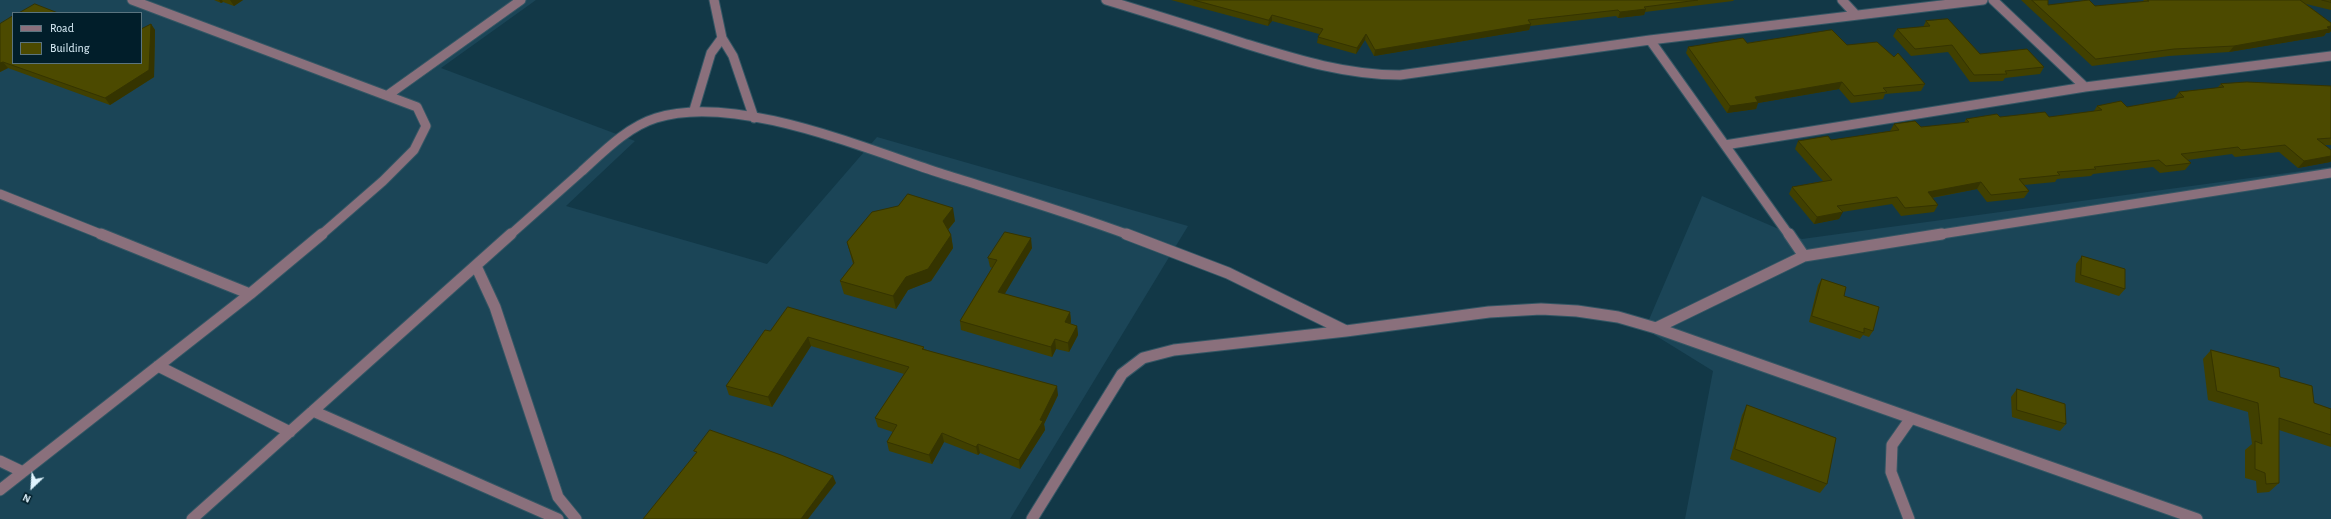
<!DOCTYPE html>
<html>
<head>
<meta charset="utf-8">
<style>
	body { margin:0 }
	#map { position:relative; width:2331px; height:519px; overflow:hidden; background:#123847; font-family:"Alegreya Sans",sans-serif }
	canvas { display:block }
	.legend { position:absolute; left:12px; top:12px; width:130px; height:52px; box-sizing:border-box; background:#011e2a; border:1px solid #5a747f; margin:0; padding:5px 7px; list-style:none; font-size:12px; color:#e0f4fe }
	.legend li { display:flex; align-items:center; gap:8px; height:20px }
	.legend b { width:20px; border:1px solid #5a747f }
	.north { position:absolute; left:12px; top:467px; width:40px; height:40px; -webkit-text-stroke:3px #011e2a; paint-order:stroke; rotate:205deg; font-size:11px; font-weight:700; line-height:16px; text-align:center; color:#e0f4fe }
	.north::after { content:''; display:block; margin:auto; width:14px; height:18px; background:#e0f4fe; clip-path:polygon(50% 0,100% 100%,50% 72%,0 100%) }
</style>
</head>
<body>
<div id="map">
<canvas width="2331" height="519"></canvas>
<ul class="legend">
<li><b style="height:5px;background:#8a707c"></b>Road</li>
<li><b style="height:11px;background:#4c4a00"></b>Building</li>
</ul>
<div class="north">N</div>
</div>
<script>
const c = document.querySelector('canvas').getContext('2d');
c.lineJoin = 'round';
function paint(path, color) {
  c.fillStyle = color;
  c.fill(path, 'evenodd');
}
function strokePath(path, color, width, dash) {
  c.strokeStyle = color;
  c.lineWidth = width;
  c.lineCap = dash ? 'butt' : 'round';
  c.setLineDash(dash || []);
  c.stroke(path);
}
paint(new Path2D(`
	M0,0H536L441,68L635,141L566,206L767,264L877,137L1188,226L1010,519H0ZM13,13H141V63H13Z
	M2331,167V519H1685L1713,371L1645,329L1702,196L1802,239Z`), '#1b4557');
const minorFar1 = new Path2D(`
	M132,0L417,107L426,126L414,150L383,181L321,235
	M714,0L722,38L733,56L754,118
	M1106,0C1152,14 1197,28 1243,43C1295,59 1345,75 1400,75L1650,40L1983,0
	M1842,0L1856,15
	M1993,0L2085,87
	M1650,40L1789,235
	M388,95L521,0
	M694,110L711,53L722,38
	M1725,145L2085,87L2331,56
	M0,194L103,235
	M510,235C534,214 557,193 581,172C603,152 627,127 656,118C734,93 863,148 940,173C1003,193 1067,212 1129,235
	M1935,235L2331,173`);
const minor = new Path2D(`
	M101,234L250,294
	M1126,234L1228,273L1346,331
	M1789,234L1804,256
	M476,266L495,307L558,497L576,519
	M1656,328L1804,256L1942,234
	M158,366L290,432
	M313,411L558,519
	M0,461L23,472
	M0,490L250,294L322,234
	M192,519L511,234
	M1032,519L1122,374L1143,358L1174,350L1346,331L1489,312L1541,309L1577,311L1618,317L1656,328L2197,519
	M1909,519L1891,472L1892,445L1911,418`);
strokePath(minorFar1, '#335664', 11);
strokePath(minor, '#335664', 13);
strokePath(minorFar1, '#8a707c', 9);
strokePath(minor, '#8a707c', 11);
paint(new Path2D(`
	M214,0H243L234,6L223,2L221,3Z
	M1171,0H1734L1733,1L1645,12L1644,15L1618,18L1616,16L1530,26L1529,30L1374,56L1365,40L1356,54L1317,43L1318,37L1319,34L1272,21L1268,26Z
	M2021,0H2048V5L2095,6L2142,2L2144,0H2331V10L2306,4L2331,23V31L2329,33H2326L2324,36L2229,52L2169,56L2092,66Z
	M1926,21L1980,54L2044,67L2040,74L2005,78L2003,81L1970,82L1948,52L1911,56L1893,36L1897,29L1923,27Z
	M0,24L141,63L151,24L155,30L154,77L110,105L8,68L0,72Z
	M1747,43L1847,45L1925,84L1921,91L1885,94L1883,99L1851,103L1839,89L1758,103L1756,109L1727,113L1686,53L1688,47Z
	M2221,84L2331,86V145H2325L2331,150V161L2330,162L2298,168L2279,152L2235,157L2232,154L2187,160L2191,163L2185,170L2160,173L2153,167L2093,174L2091,176L2057,179L2055,182L2024,185L2029,191L2024,198L1987,202L1977,189L1932,198L1938,205L1934,212L1901,216L1892,204L1842,212L1839,219L1814,224L1789,194L1792,187L1823,181L1795,149L1798,141L1831,140L1890,131L1894,124L1921,127L1964,123L1966,119L2000,117H2049L2094,111L2097,106L2127,107L2174,99L2179,92L2217,88Z
	M955,221L948,230L951,235L953,248L931,281L908,290L896,309L844,294L840,281L853,264L847,242Z
	M1032,248L1004,294L1070,312L1071,322L1070,324L1077,326L1078,335L1069,352L1056,349L1052,357L961,330L960,321L992,268L990,267L988,258Z
	M2082,256L2125,289L2119,296L2075,282L2076,264Z
	M1822,279L1844,296L1873,331L1869,337L1863,335L1860,339L1809,322L1818,285Z
	M770,331L924,347V349L1058,395L1044,424L1045,430L1020,469L980,453L978,455L944,442L932,464L889,451L887,442L893,432L878,427L875,418L904,374L811,346L772,407L729,395L726,386Z
	M2211,350L2280,377L2314,403L2331,409V447L2279,430V483L2269,492L2257,493L2256,481L2245,478V450L2252,444L2248,412L2208,400L2203,359Z
	M2017,389L2066,424L2060,431L2012,417L2011,397Z
	M1747,405L1827,484L1820,493L1730,459L1742,415Z`), '#414000');
paint(new Path2D(`
	M219,0H222L223,2L221,3Z
	M230,0H243L234,6Z
	M1646,9L1644,15L1618,18L1620,12Z
	M1272,15V21L1268,26L1269,20Z
	M151,24L155,30L154,77L110,105L105,98Z
	M1531,24L1529,30L1374,56L1375,50Z
	M2331,26V31L2329,33H2326L2324,36L2229,52L2234,46Z
	M1366,34L1365,40L1356,54L1357,48Z
	M3,62L8,68L0,72V63Z
	M1842,82L1839,89L1758,103L1756,109L1727,113L1730,106L1755,97Z
	M2331,156V161L2330,162L2298,168L2304,161Z
	M1981,182L1977,189L1924,199L1928,192Z
	M953,208L955,221L945,233L943,221Z
	M1843,212L1839,219L1814,224L1817,217Z
	M951,235L953,248L931,281L908,290L896,309L893,296L906,277Z
	M1031,238L1032,248L1000,302L998,292Z
	M1070,312L1071,322L1066,332L1065,322Z
	M1077,326L1078,335L1069,352L1068,343Z
	M808,337L811,346L772,407L768,397Z
	M1055,339L1056,349L1052,357L1051,347Z
	M1057,386L1058,395L1044,424L1045,430L1020,469L1019,460Z
	M942,433L944,442L932,464L929,455Z
	M978,444L980,453L978,455L976,447Z
	M833,476L836,483L808,519H801Z`), '#353400');
const building = new Path2D(`
	M1194,0H1698L1644,7L1646,9L1620,12L1618,10L1528,20L1531,24L1375,50L1366,34L1357,48L1318,37L1323,29L1272,15L1269,20Z
	M2032,0H2048V5L2089,0L2095,6L2149,1L2147,0H2300L2331,23V26L2327,27L2329,29L2234,46L2174,49L2096,59Z
	M2322,0H2331V2Z
	M35,4L58,13H19Z
	M13,16V63H141V29L151,24L149,70L105,98L3,62L0,63V24Z
	M1948,19L1980,54L2027,49L2044,67L2005,71L2007,74L1974,75L1952,45L1915,49L1897,29L1930,26L1926,21Z
	M1832,30L1847,45L1877,42L1894,57L1898,53L1925,84L1883,88L1887,92L1854,96L1842,82L1755,97L1758,102L1730,106L1688,47L1743,38L1747,43Z
	M2247,82L2331,86V138L2317,139L2331,150V156L2304,161L2285,145L2241,150L2238,147L2181,154L2191,163L2166,166L2159,160L2094,167L2096,169L2057,172L2060,175L2019,179L2029,191L1991,195L1981,182L1928,192L1938,205L1905,208L1897,197L1837,206L1843,212L1817,217L1792,187L1832,180L1798,141L1828,136L1831,140L1899,130L1894,124L1915,121L1921,127L1969,122L1966,119L1997,114L2000,117L2045,112L2049,117L2102,110L2097,106L2121,101L2127,107L2184,97L2179,92L2224,87L2221,84Z
	M908,194L953,208L943,221L951,235L928,269L906,277L893,296L840,281L854,263L847,242L872,212L898,206Z
	M1005,232L1031,238L998,292L1070,312L1065,322L1077,326L1068,343L1055,339L1051,347L960,321L997,260L988,258Z
	M2082,256L2125,269V289L2081,275Z
	M1822,279L1846,287L1844,296L1879,307L1873,331L1864,328V333L1812,316Z
	M788,307L924,347L922,349L1057,386L1040,420L1043,421L1019,460L978,444L976,447L942,433L929,455L887,442L897,425L875,418L909,367L808,337L768,397L726,386L765,330L770,331Z
	M2211,350L2279,368L2280,377L2312,386L2314,403L2331,409V435L2279,418V483L2266,484L2265,473L2255,469V441L2262,444L2258,403L2217,391Z
	M2017,389L2065,404L2066,424L2017,410Z
	M1747,405L1836,438L1827,484L1735,449Z
	M710,430L781,455L833,476L801,519H643L697,452L694,451Z`);
paint(building, '#4c4a00');
strokePath(building, '#353400', 1);
</script>
</body>
</html>
